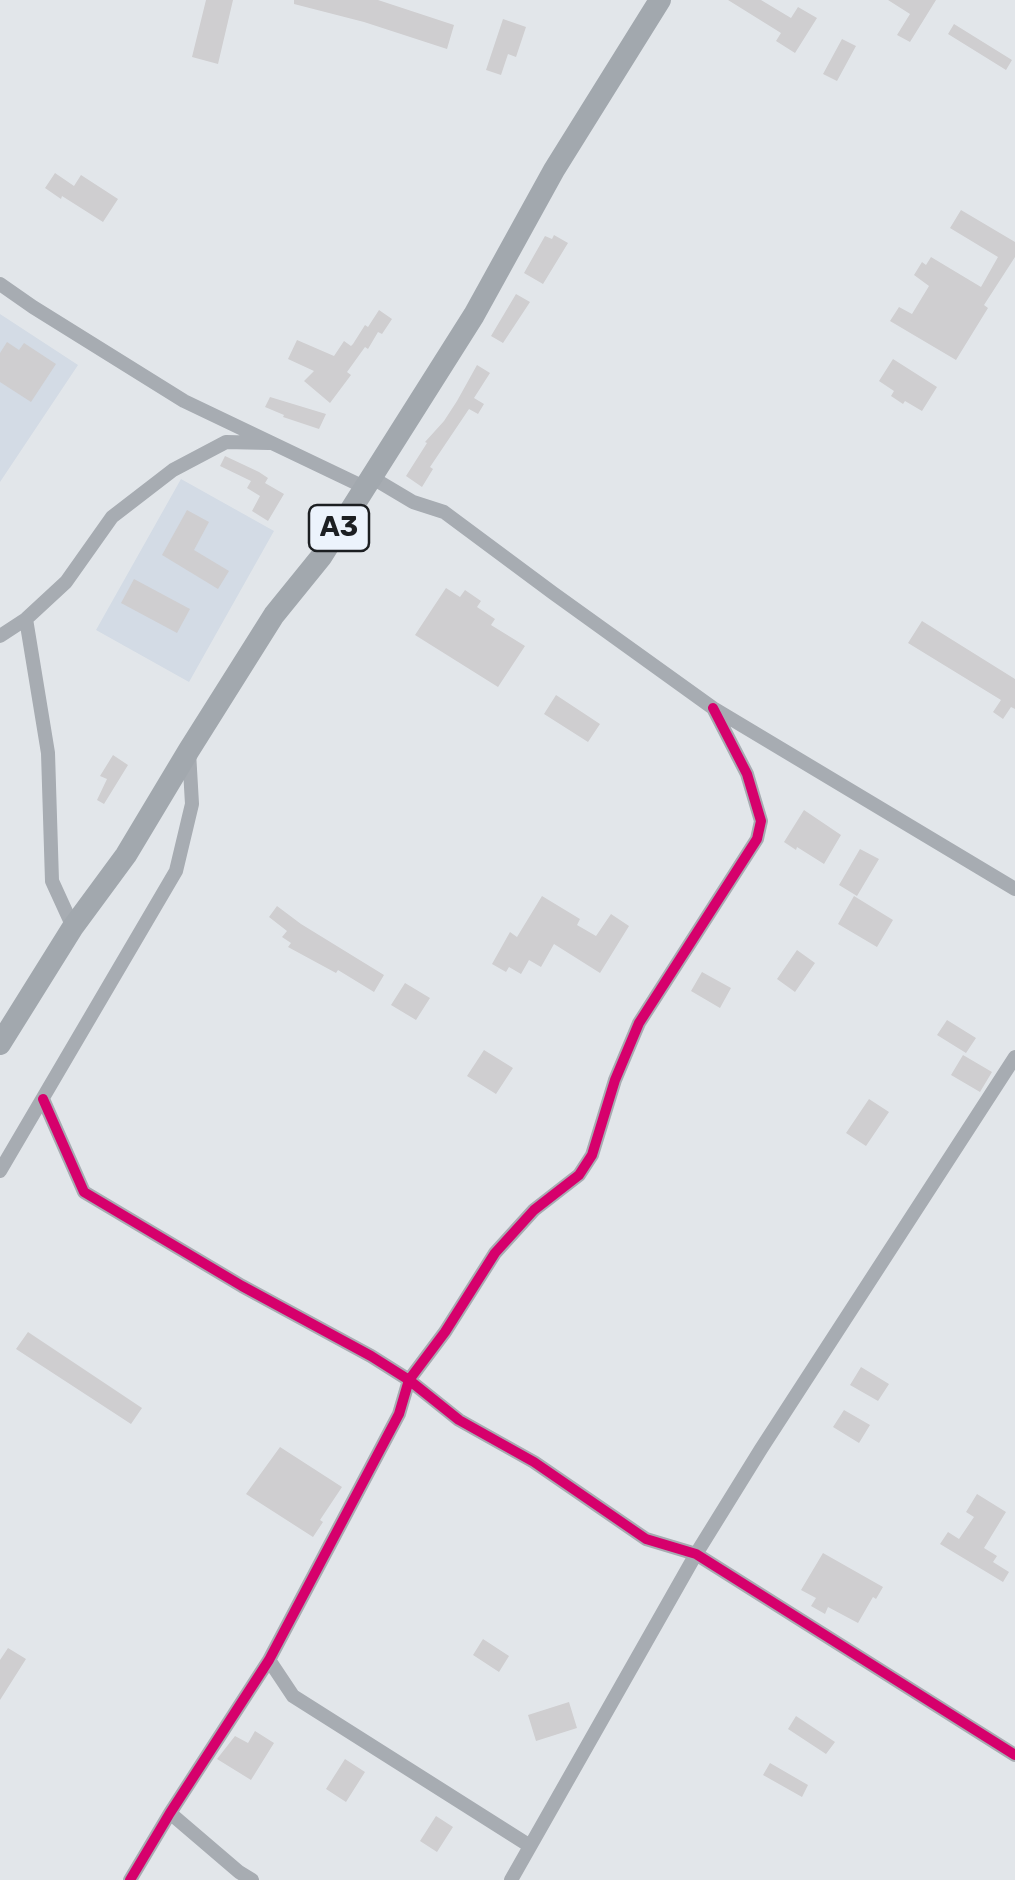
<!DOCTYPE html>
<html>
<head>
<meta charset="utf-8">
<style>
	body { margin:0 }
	canvas { display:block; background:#e2e6ea }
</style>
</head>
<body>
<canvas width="1015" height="1880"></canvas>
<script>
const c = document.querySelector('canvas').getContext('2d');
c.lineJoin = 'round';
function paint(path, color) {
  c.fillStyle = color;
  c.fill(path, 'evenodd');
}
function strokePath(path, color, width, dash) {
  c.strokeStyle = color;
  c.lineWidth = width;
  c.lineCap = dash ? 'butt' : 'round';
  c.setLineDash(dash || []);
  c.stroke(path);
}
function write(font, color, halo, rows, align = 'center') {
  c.font = font + ' Rubik,sans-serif';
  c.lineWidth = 8;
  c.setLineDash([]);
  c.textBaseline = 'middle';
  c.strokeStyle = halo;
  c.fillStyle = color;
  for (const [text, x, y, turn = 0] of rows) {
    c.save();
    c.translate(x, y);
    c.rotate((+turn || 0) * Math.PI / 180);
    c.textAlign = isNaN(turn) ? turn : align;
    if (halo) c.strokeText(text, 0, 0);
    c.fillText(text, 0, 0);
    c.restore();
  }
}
paint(new Path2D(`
	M0,314L78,365L0,482Z
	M181,479L274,531L189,682L96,630Z`), '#d3dbe5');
paint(new Path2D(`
	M206,0H233L218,64L192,57Z
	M294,0H378L454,25L447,49L364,22L294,4Z
	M728,0H761L791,18L798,7L817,18L795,53L776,41L781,33Z
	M888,0H936L910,42L897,35L910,14Z
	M503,19L526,27L516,57L508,54L501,75L486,70Z
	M954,24L1012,60L1006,70L948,34Z
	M842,39L856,46L837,81L823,74Z
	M55,173L74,186L81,175L118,199L103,222L62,196L61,199L45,188Z
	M961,210L1015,242V257L984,305L988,308L956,360L890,321L899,307L912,314L929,286L914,275L922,262L926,265L931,257L981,287L998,257L950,228Z
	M554,235L568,243L543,284L524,273L545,236L552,239Z
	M516,294L530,302L503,343L491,336Z
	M379,310L392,319L382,334L378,332L368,349L365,347L347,372L351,375L330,403L304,381L314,371L288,359L297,340L334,356L344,341L351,346L353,344L365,325L368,327Z
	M7,342L19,350L24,343L56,364L31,402L0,382V353Z
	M893,359L937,387L922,411L905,401L903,404L891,396L894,391L879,381Z
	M477,365L490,373L474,398L484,404L478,414L469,409L430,467L433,469L422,487L406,476L427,443L425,442L444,421L457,401Z
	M270,397L326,414L319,429L283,417L284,415L265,407Z
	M225,456L259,472L268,478L265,483L284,494L268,521L252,511L260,496L247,488L251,481L220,466Z
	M187,510L209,522L194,550L229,571L218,589L162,555Z
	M134,579L190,609L177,633L121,603Z
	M446,588L460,597L465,590L481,601L477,607L495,619L491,625L525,646L498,687L415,635Z
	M922,621L1015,679V709L1011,707L1003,719L993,712L1001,700L908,643Z
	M556,695L600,724L588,742L544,714Z
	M113,755L128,765L104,804L97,800L107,779L100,776Z
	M804,810L841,835L824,864L797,847L796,850L784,842Z
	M860,849L879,859L857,896L839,885Z
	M542,896L580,919L577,925L596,936L611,914L629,926L600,973L554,944L541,967L529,960L521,974L509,967L506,972L492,964L510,932L517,937Z
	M854,896L893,920L877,947L838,924Z
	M277,906L301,924L384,975L374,992L338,970L336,973L288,947L291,943L282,937L287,931L269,917Z
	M797,950L815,963L795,992L777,979Z
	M702,972L731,988L720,1008L691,991Z
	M405,983L430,998L416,1020L391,1005Z
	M947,1020L976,1038L966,1053L937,1035Z
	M484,1050L513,1068L496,1094L467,1076Z
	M963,1055L992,1072L980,1092L951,1075Z
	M869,1099L889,1112L866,1146L846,1133Z
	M28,1332L142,1408L131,1424L16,1349Z
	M861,1367L889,1384L878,1401L850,1385Z
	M844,1410L870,1425L859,1443L833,1427Z
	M280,1447L342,1487L320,1520L323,1522L313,1537L246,1494Z
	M977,1494L1006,1512L984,1548L997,1556L993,1562L1009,1572L1003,1582L940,1544L948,1532L959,1539L974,1517L966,1512Z
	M823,1553L883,1587L876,1599L873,1597L858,1623L828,1607L825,1614L811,1606L816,1598L801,1590Z
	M483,1639L509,1656L499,1672L473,1655Z
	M8,1648L26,1659L0,1700V1660Z
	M569,1702L577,1728L536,1741L528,1715Z
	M796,1716L835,1742L826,1754L788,1729Z
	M255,1731L274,1743L251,1780L217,1759L235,1736L248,1743Z
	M345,1759L365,1772L346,1802L326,1789Z
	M770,1763L808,1785L802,1797L763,1775Z
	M436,1816L453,1827L437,1852L420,1841Z`), '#cfced0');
strokePath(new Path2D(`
	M0,284L33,307L184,401L364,487
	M371,477L413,502L444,512L553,593L713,708L1015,889
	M26,619L48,753L52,881L73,927
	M0,636L26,619L66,582L112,517L173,470L226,442L269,443
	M43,1099L84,1192L242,1286L371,1356L409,1380L459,1420L534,1462L646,1539L696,1554L1015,1755
	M0,1171L176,871L192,804L189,752
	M269,1660L293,1696L530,1846
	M170,1813L239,1872L252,1880
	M130,1880L170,1813L269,1660L399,1414L409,1380L445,1332L495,1253L534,1210L579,1175L592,1155L615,1080L639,1023L757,839L761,821L747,774L713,708
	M511,1880L696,1554L761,1449L1015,1057`), '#a7acb2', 14);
strokePath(new Path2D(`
	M0,1044L73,927L126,855L189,750L274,615L321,557L474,315L554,170L660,0`), '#a2a8ae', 22);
strokePath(new Path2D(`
	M43,1099L84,1192L242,1286L371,1356L409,1380L459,1420L534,1462L646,1539L696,1554L1015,1755
	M130,1880L170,1813L269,1660L399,1414L409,1380L445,1332L495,1253L534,1210L579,1175L592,1155L615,1080L639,1023L757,839L761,821L747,774L713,708`), '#d6006c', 10);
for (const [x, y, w] of [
	[339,528,60]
]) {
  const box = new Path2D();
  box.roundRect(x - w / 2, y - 23, w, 46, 8);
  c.fillStyle = '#ecf3fc';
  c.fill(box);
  strokePath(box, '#1c1f22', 2.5);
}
write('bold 28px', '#1c1f22', null, [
	["A3",339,528]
]);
</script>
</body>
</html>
